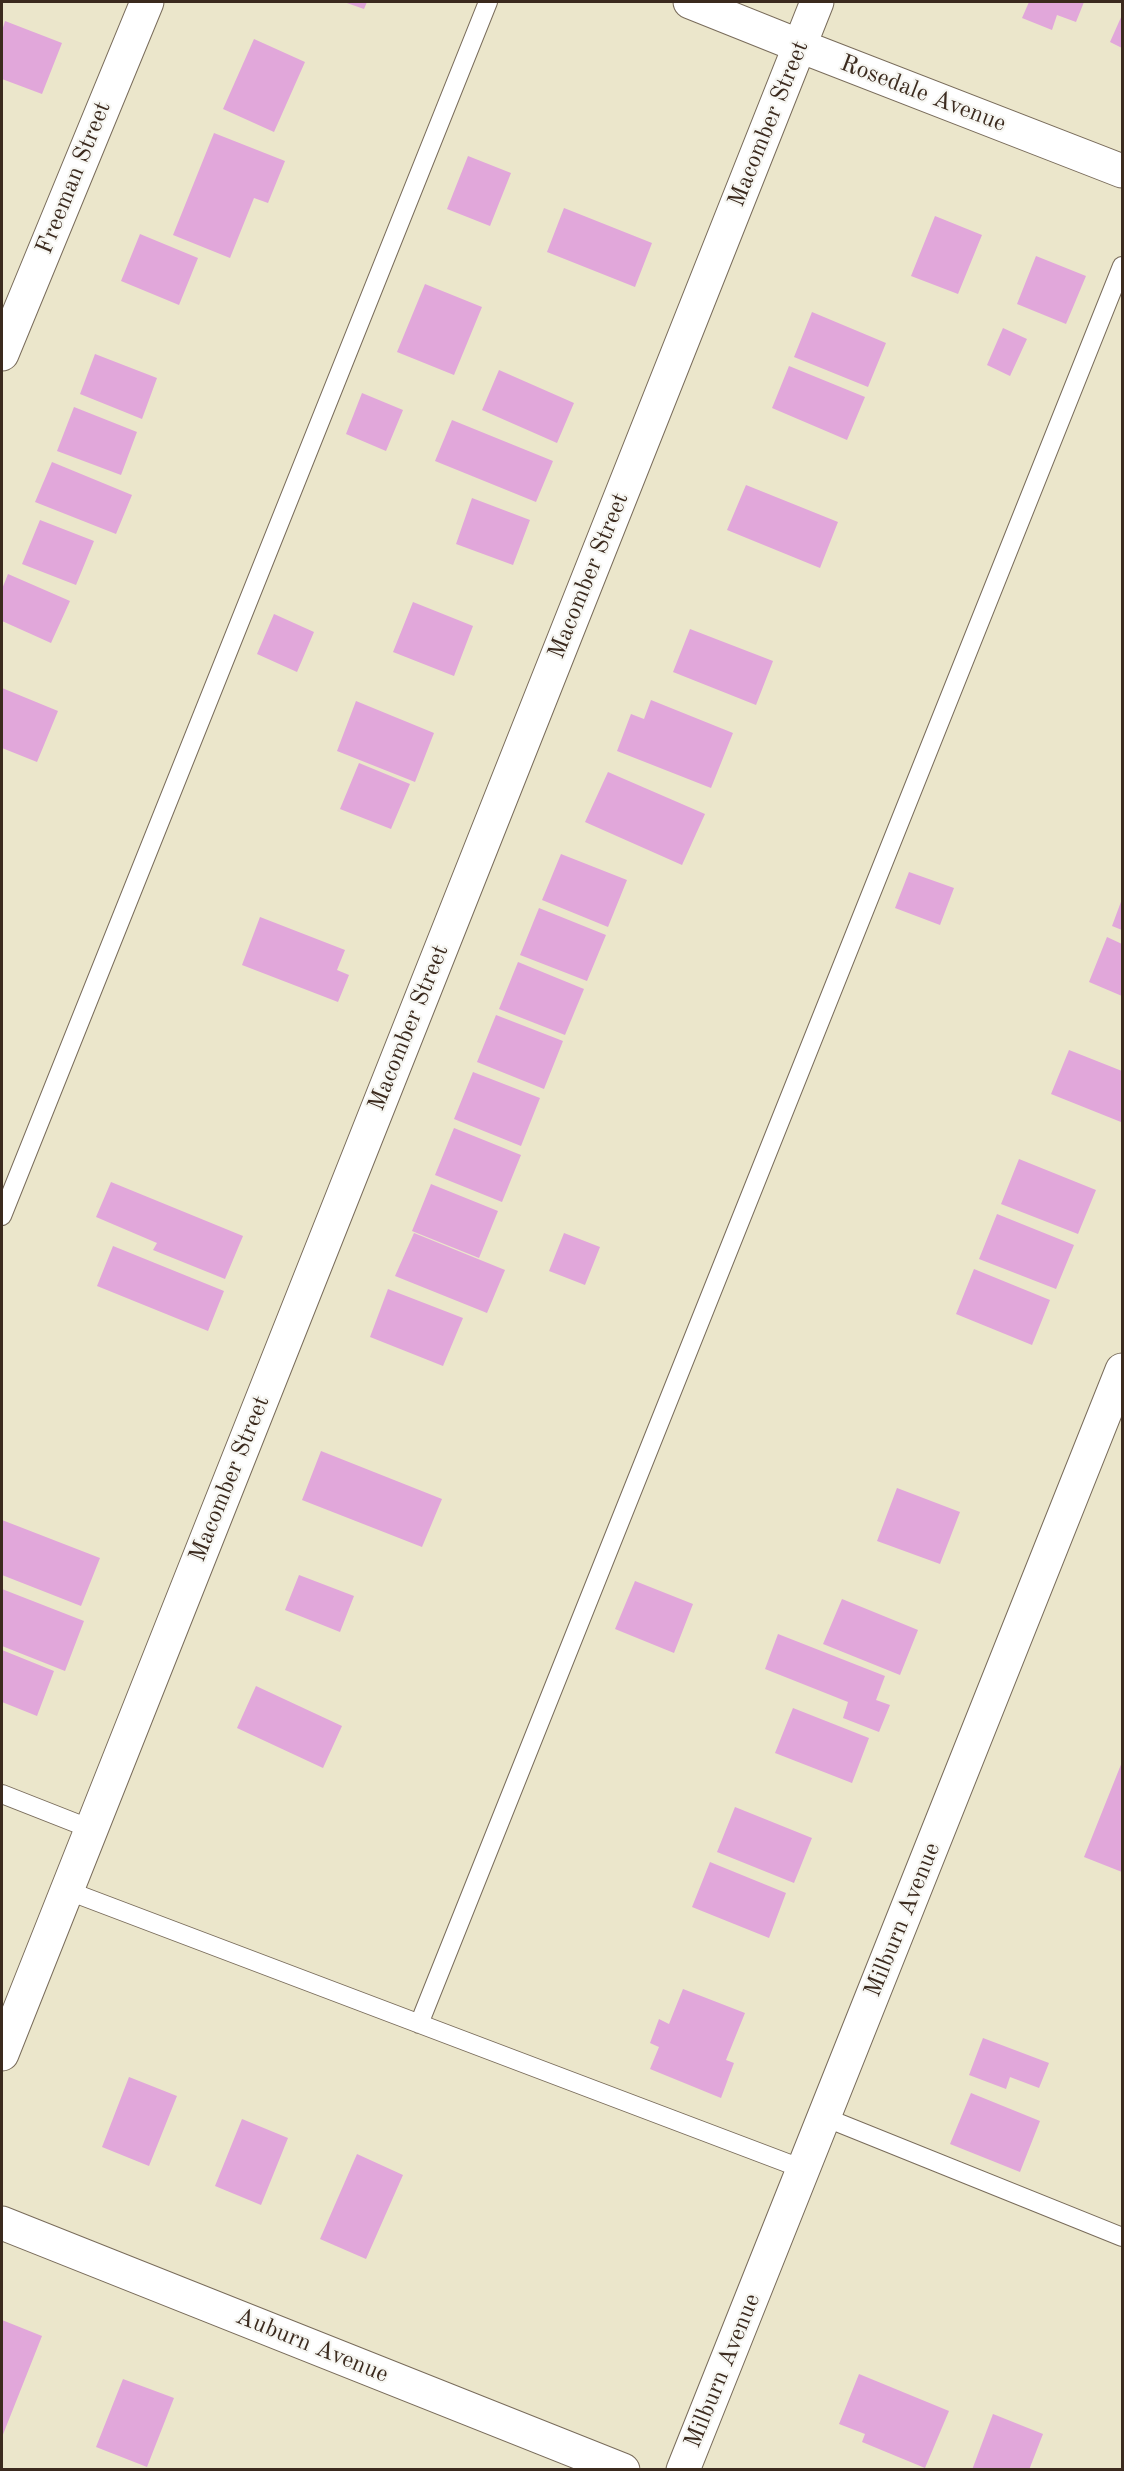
<!DOCTYPE html>
<html>
<head>
<meta charset="utf-8">
<style>
	body { margin:0 }
	#map { position:relative; width:1124px; height:2471px; overflow:hidden; background:#ebe6cb; font-family:"Old Standard TT",serif }
	canvas { display:block }
	.frame { position:absolute; inset:0; border:3px solid #3b2a1e; pointer-events:none }
</style>
</head>
<body>
<div id="map">
<canvas width="1124" height="2471"></canvas>
<div class="frame"></div>
</div>
<script>
const c = document.querySelector('canvas').getContext('2d');
c.lineJoin = 'round';
function paint(path, color) {
  c.fillStyle = color;
  c.fill(path, 'evenodd');
}
function strokePath(path, color, width, dash) {
  c.strokeStyle = color;
  c.lineWidth = width;
  c.lineCap = dash ? 'butt' : 'round';
  c.setLineDash(dash || []);
  c.stroke(path);
}
function write(font, color, halo, rows, align = 'center') {
  c.font = font + ' "Old Standard TT",serif';
  c.lineWidth = 4.5;
  c.setLineDash([]);
  c.textBaseline = 'middle';
  c.strokeStyle = halo;
  c.fillStyle = color;
  for (const [text, x, y, turn = 0] of rows) {
    c.save();
    c.translate(x, y);
    c.rotate((+turn || 0) * Math.PI / 180);
    c.textAlign = isNaN(turn) ? turn : align;
    if (halo) c.strokeText(text, 0, 0);
    c.fillText(text, 0, 0);
    c.restore();
  }
}
paint(new Path2D(`
	M344,2H367L364,9Z
	M1029,2H1084L1076,22L1057,15L1052,30L1022,18Z
	M1122,15V48L1110,42Z
	M5,21L62,43L42,94L2,79V31Z
	M254,39L305,62L274,132L223,109Z
	M214,133L285,161L268,203L254,198L230,258L173,235Z
	M468,156L511,173L490,226L447,209Z
	M564,208L652,243L635,287L547,252Z
	M935,216L982,235L958,294L911,276Z
	M140,234L198,258L179,305L121,281Z
	M1036,256L1086,276L1066,324L1017,304Z
	M425,284L482,307L454,375L397,352Z
	M812,312L886,343L868,387L794,357Z
	M1003,328L1027,339L1010,376L987,365Z
	M95,354L157,378L142,419L80,394Z
	M789,366L865,397L847,440L772,408Z
	M499,370L574,403L557,443L482,410Z
	M362,393L403,410L386,451L346,434Z
	M74,407L137,432L121,475L57,451Z
	M452,420L553,461L536,502L435,461Z
	M52,462L132,495L116,534L35,502Z
	M746,485L838,522L820,568L727,530Z
	M472,498L530,520L513,565L456,544Z
	M40,520L94,541L76,585L22,564Z
	M8,574L70,601L51,643L2,621V589Z
	M413,602L473,626L454,676L393,652Z
	M274,614L314,632L297,672L257,654Z
	M690,629L773,661L756,705L673,672Z
	M2,688L58,711L37,762L2,748Z
	M651,700L733,733L711,788L617,751L631,714L644,719Z
	M356,701L434,733L415,782L337,751Z
	M359,763L410,784L391,829L340,809Z
	M608,772L705,814L682,865L585,822Z
	M561,854L627,880L608,927L542,900Z
	M909,872L954,888L940,925L895,908Z
	M1122,899V930L1112,926Z
	M539,908L606,935L587,981L520,955Z
	M260,917L345,950L337,970L349,975L338,1002L242,965Z
	M1107,937L1122,944V996L1089,982Z
	M518,962L584,989L565,1035L499,1009Z
	M496,1015L563,1041L544,1089L477,1062Z
	M1069,1050L1122,1071L1121,1122L1051,1094Z
	M473,1072L540,1098L521,1146L454,1119Z
	M454,1128L521,1155L502,1202L435,1175Z
	M1019,1159L1096,1190L1078,1234L1001,1204Z
	M111,1182L243,1236L225,1279L153,1250L157,1243L96,1217Z
	M431,1184L498,1211L479,1258L412,1231Z
	M997,1214L1074,1245L1056,1289L979,1259Z
	M414,1233L505,1270L487,1313L395,1276Z
	M564,1233L600,1247L585,1285L549,1271Z
	M113,1246L224,1291L208,1331L97,1286Z
	M974,1269L1050,1300L1032,1345L956,1314Z
	M388,1289L463,1318L443,1366L370,1337Z
	M321,1451L442,1499L422,1547L302,1500Z
	M897,1488L960,1512L940,1564L877,1541Z
	M2,1520L100,1558L81,1606L2,1575Z
	M299,1575L354,1596L340,1632L285,1610Z
	M635,1581L693,1604L674,1653L615,1629Z
	M2,1589L84,1621L65,1671L2,1646Z
	M842,1599L918,1630L900,1675L823,1644Z
	M778,1634L885,1676L876,1700L890,1705L879,1732L843,1718L848,1702L765,1669Z
	M2,1650L54,1671L37,1716L2,1702Z
	M256,1686L342,1726L323,1768L237,1728Z
	M793,1708L869,1738L852,1783L775,1753Z
	M1122,1762V1872L1084,1857Z
	M735,1807L812,1838L794,1883L717,1852Z
	M710,1862L786,1893L769,1938L692,1907Z
	M683,1989L745,2013L726,2060L734,2063L721,2098L650,2069L659,2047L650,2043L659,2019L669,2024Z
	M983,2038L1049,2063L1039,2088L1010,2077L1006,2089L969,2075Z
	M129,2077L177,2096L149,2166L102,2147Z
	M971,2093L1040,2121L1020,2172L950,2144Z
	M242,2119L288,2138L261,2205L215,2186Z
	M357,2154L403,2175L366,2259L320,2239Z
	M2,2320L42,2336L2,2437Z
	M859,2374L949,2411L925,2468L862,2442L865,2434L839,2424Z
	M123,2379L174,2398L147,2467L96,2447Z
	M993,2414L1043,2434L1029,2470H972Z`), '#e1a7da');
const service = new Path2D(`
	M2,1216L488,2
	M2,1794L91,1829
	M66,1890L803,2169
	M419,2024L1122,266
	M824,2117L1122,2237`);
const minor = new Path2D(`
	M690,2L800,46L1122,171
	M2,354L147,2
	M2,2054L817,2
	M683,2470L1122,1370`);
const tertiary = new Path2D(`
	M2,2223L623,2470`);
strokePath(service, '#796c5b', 20);
strokePath(minor, '#796c5b', 35);
strokePath(tertiary, '#796c5b', 35);
strokePath(service, '#fff', 18);
strokePath(minor, '#fff', 33);
strokePath(tertiary, '#fff', 33);
write('24px', '#3b2a1e', '#f6f6f2', [
	["Rosedale Avenue",923,94,21],
	["Macomber Street",769,124,-68],
	["Freeman Street",74,178,-68],
	["Macomber Street",589,576,-68],
	["Macomber Street",409,1028,-68],
	["Macomber Street",230,1479,-68],
	["Milburn Avenue",903,1920,-68],
	["Auburn Avenue",312,2346,22],
	["Milburn Avenue",723,2371,-68]
]);
</script>
</body>
</html>
